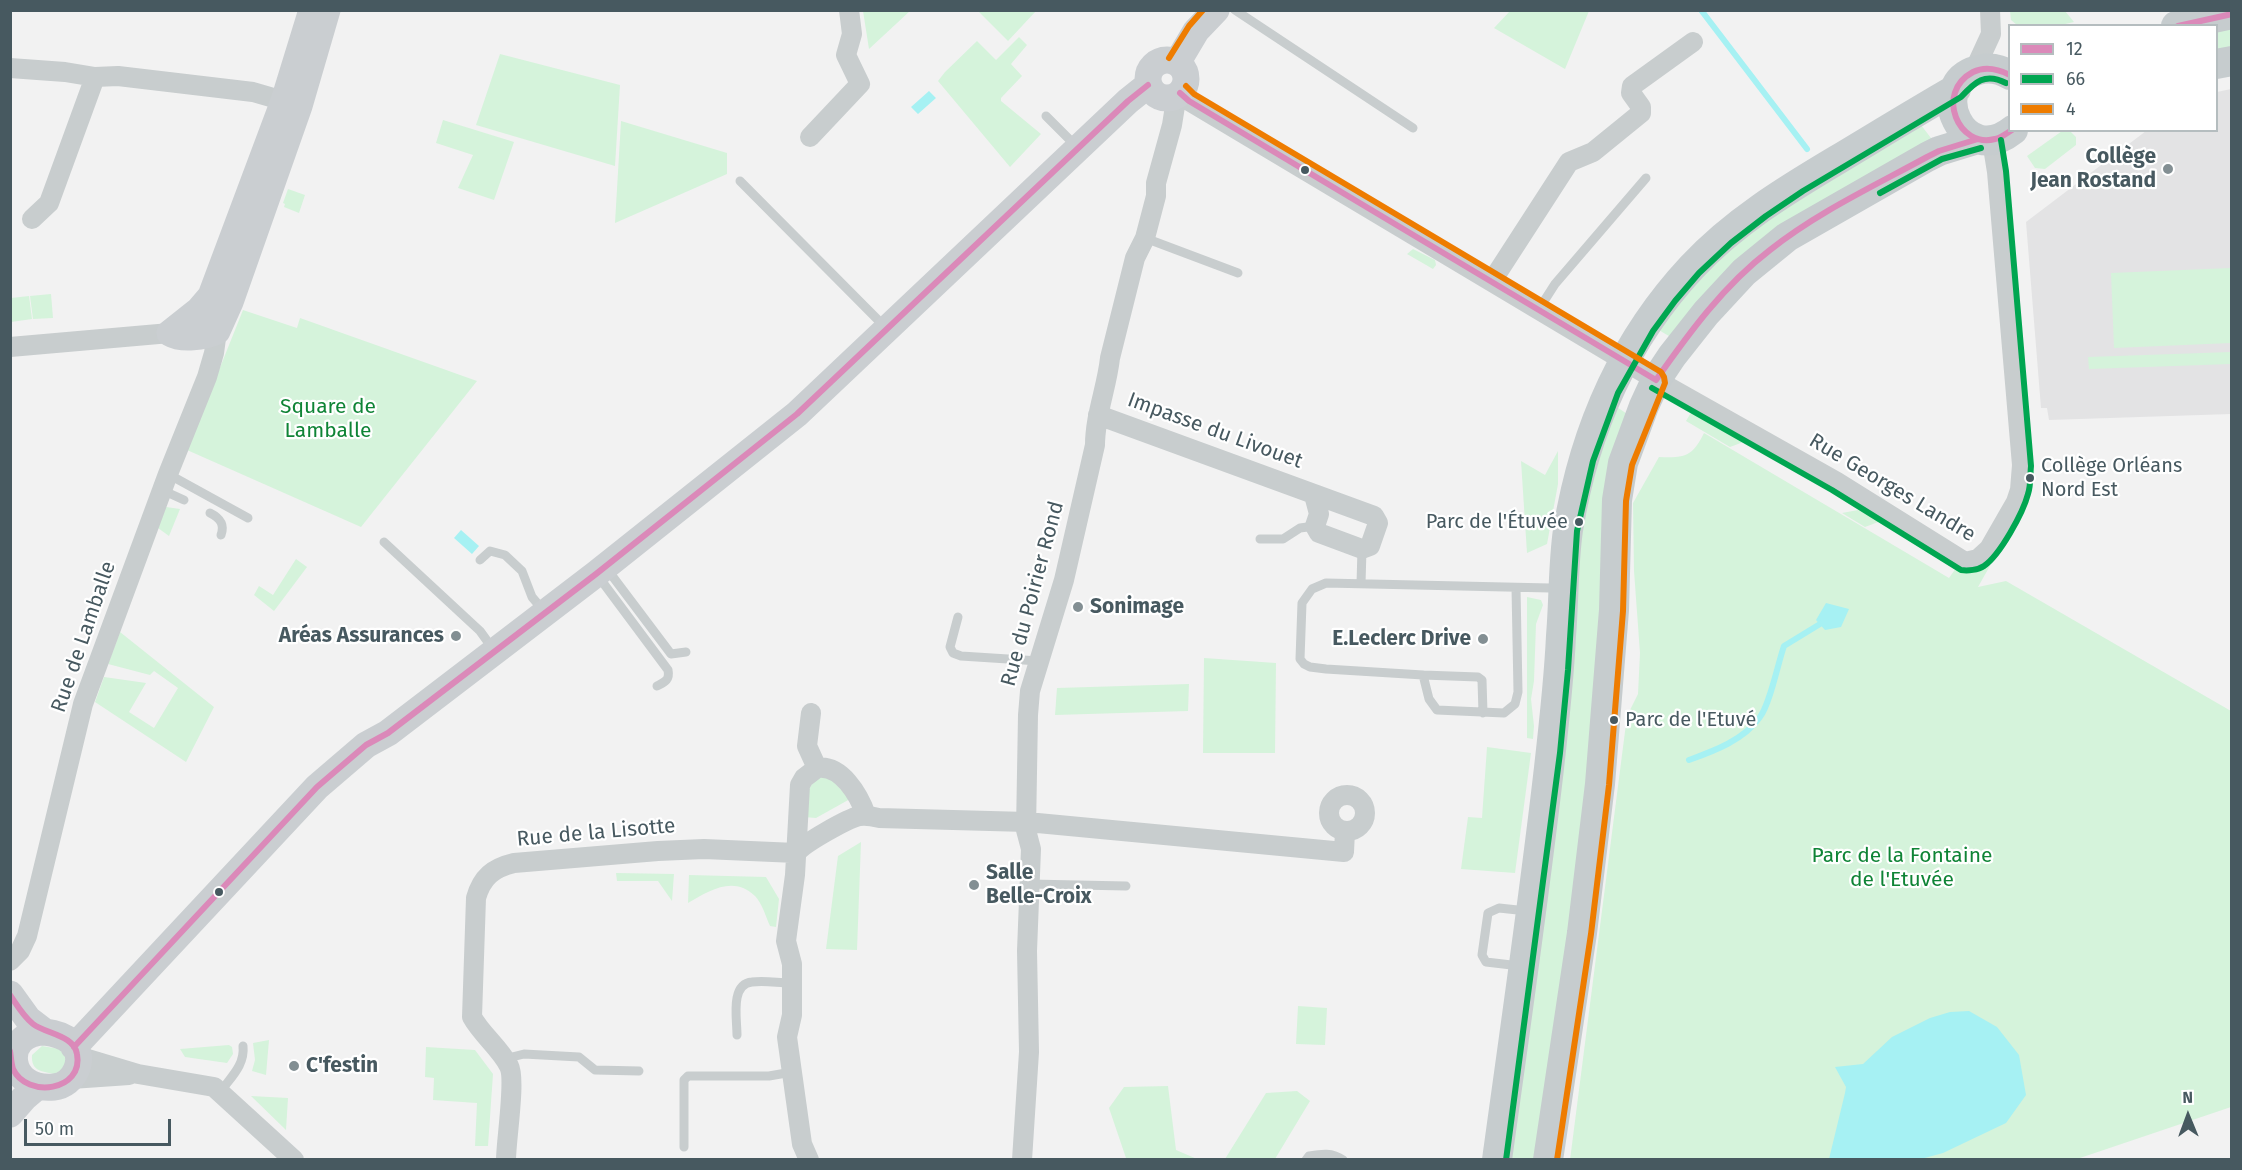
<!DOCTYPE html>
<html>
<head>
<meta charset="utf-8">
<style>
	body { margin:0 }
	#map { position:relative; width:2242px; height:1170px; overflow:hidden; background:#f2f2f2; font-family:"Fira Sans",sans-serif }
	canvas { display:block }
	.frame { position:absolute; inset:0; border:12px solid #475960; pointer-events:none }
	.legend { position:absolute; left:2008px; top:24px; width:210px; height:108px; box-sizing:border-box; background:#fff; border:2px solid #b5bdbf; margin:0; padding:8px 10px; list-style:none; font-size:18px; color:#475960 }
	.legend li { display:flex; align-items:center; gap:12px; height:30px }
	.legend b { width:30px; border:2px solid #b5bdbf }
	.north { position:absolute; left:2158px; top:1086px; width:60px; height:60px; -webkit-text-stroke:4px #fff; paint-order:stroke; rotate:359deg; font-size:16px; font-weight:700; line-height:24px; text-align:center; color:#475960 }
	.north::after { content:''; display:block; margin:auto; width:21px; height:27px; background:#475960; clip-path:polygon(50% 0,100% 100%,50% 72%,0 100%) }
	.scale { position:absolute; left:24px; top:1119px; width:147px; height:27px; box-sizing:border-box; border:3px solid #475960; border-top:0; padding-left:8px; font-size:18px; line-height:21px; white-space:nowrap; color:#475960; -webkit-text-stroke:4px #fff; paint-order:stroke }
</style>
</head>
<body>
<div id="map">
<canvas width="2242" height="1170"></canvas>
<div class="frame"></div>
<ul class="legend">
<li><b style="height:8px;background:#db89b9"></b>12</li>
<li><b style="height:8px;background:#00a651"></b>66</li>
<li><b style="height:8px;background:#ee7c00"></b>4</li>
</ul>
<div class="north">N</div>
<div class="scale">50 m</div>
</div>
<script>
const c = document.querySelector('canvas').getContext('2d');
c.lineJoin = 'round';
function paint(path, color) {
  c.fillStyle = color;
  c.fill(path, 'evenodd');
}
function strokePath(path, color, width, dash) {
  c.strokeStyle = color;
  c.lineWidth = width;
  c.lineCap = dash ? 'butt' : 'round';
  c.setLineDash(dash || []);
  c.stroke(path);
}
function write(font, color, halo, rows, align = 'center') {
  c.font = font + ' "Fira Sans",sans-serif';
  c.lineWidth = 4.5;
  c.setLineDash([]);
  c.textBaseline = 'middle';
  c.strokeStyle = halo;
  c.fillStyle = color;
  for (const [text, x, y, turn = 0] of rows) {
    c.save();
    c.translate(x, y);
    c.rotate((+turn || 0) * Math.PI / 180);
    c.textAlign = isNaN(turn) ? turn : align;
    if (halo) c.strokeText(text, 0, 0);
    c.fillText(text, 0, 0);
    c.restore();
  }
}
paint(new Path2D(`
	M2231,89V414L2049,420L2047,408H2041L2026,222L2146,131L2216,130L2217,92Z`), '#e3e3e4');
paint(new Path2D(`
	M863,11V10L910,11L869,49Z
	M978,11H1036L1008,41Z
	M1510,11H1589L1565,69L1494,28Z
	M2010,11H2065L2074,22L2061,25H2017L2011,20Z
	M2231,26V52L2217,55L2216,29Z
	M1019,37L1027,45L1011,64L1022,76L1001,98V101L1041,134L1010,167L938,81L945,72L977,41L996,60Z
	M500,54L620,85L615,166L476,125Z
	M443,120L514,142L494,200L458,188L473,155L436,143Z
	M621,121L727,153V174L615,223Z
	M1921,125L1934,142L1674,339L1657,329L1735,240Z
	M2062,131H2070L2076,137V145L2045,169L2035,168L2027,156Z
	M288,189L305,195L299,213L284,207L285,204L283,203Z
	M1413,249L1435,260L1436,265L1433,269L1407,254Z
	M2231,268V343L2114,348L2111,273Z
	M51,294L53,318L33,319L30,296Z
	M29,296L32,319L11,322V298Z
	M243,310L297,328L300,318L477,381L361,527L187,450Z
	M2231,352V364L2089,369L2088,357Z
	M1614,405L1630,416L1603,653L1539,1159L1507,1160L1575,548Z
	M1692,411L1746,441L1730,447L1686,421Z
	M1704,433L1949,578L1956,568L1972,570L1991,564L1978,587L2006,581L2231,711V1107L2077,1159L1570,1160L1627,716L1638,694L1640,653L1634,571L1633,503L1659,457C1685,458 1692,457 1704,433Z
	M1558,451V484L1547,544L1527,553L1521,461L1545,475Z
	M166,507L180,509L169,536L158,528Z
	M1858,510L1881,521L1865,527L1842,513Z
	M296,559L307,567L274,611L254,595L259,586L273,595Z
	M1527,597L1541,600L1543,605L1536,624L1534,681L1531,699L1534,726L1533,739L1527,738Z
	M120,632L214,707L186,762L95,702L104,677L146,683L129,712L154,728L178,688L154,671L150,675L108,664Z
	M1204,658L1276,663L1275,753H1203Z
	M1189,684L1188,711L1055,715L1057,688Z
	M1487,747L1531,753L1515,873L1461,869L1468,817L1482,818Z
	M827,775L850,799L816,818L803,817C806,799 806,780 827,775Z
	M861,842L857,950L826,949L838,856Z
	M616,873L674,874L672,901L658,881H617Z
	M689,875L766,877L779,899L776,927L770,926C766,917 762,903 755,896C733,875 709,891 688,903Z
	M1298,1006L1327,1008L1325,1045L1296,1044Z
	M269,1040L266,1075L252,1071L255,1060L253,1043Z
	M229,1045L232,1047L233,1054L227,1063L185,1057L180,1049Z
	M42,1046L60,1049L66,1057L64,1069L54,1074C41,1071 31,1071 32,1055Z
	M426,1047L475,1050L493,1074L488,1146H475L477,1103L433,1100L434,1078L425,1077Z
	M1168,1086L1176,1150L1197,1159H1124L1126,1158L1109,1108L1124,1087Z
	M1297,1091L1310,1101L1275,1159H1225L1266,1093Z
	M251,1096L288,1098L286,1130Z`), '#d5f3db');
paint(new Path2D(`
	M929,91L936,98L918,114L911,107Z
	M461,530L479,546L472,554L454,538Z
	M1826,603L1849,609L1841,627L1825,630L1816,620Z
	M1969,1011L1997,1027L2019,1055L2026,1095L2006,1123L1943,1153L1921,1159H1829L1845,1093L1846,1087L1835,1067L1863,1064L1892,1037L1930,1018L1950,1012Z`), '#a6f1f3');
strokePath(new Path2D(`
	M1701,10L1807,149
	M1689,760C1714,751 1744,740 1760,717C1770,704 1778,663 1784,646L1820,624`), '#a6f1f3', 6);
strokePath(new Path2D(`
	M1235,10L1413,128
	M1046,116L1076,146
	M740,181L885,327
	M1145,238L1238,273
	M1539,309L1555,284L1646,178
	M168,474L248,518
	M162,490L184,500
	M210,513C220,518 225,524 221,535
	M1260,539H1283L1300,528L1315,526
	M384,542L480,631L493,649
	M480,560L490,551L505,555L522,571L532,597L543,610
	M607,569L671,654L686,652
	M598,576L668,670C670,680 665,682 657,686
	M1361,584L1362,549
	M1516,588L1518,692L1515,704L1504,713L1437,710L1429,699L1423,675L1326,669L1310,667L1304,664L1300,659L1302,603L1312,589L1326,583L1550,588L1560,589
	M958,617L950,647L953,653L961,656L1039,661
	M1423,675L1478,677L1482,680L1483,713
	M1030,884L1126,886
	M1520,966L1486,962L1482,955L1488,913L1499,908L1527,911
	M737,1035C737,1019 730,984 752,982C765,980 778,983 790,983
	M504,1059L524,1054L579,1057L595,1070L639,1071
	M221,1091C231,1077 245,1065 243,1046
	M684,1147V1080L688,1076H769L792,1072
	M1306,1160L1309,1156C1321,1154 1332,1152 1343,1160`), '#c8cdce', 9);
strokePath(new Path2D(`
	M10,68L65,72L95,77L118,76L253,92L284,101
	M1974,71L1991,34L1990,10
	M1180,93L1189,101L1656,380L1837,482L1965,562L1978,559L1989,549L2016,502L2020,490L2022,465L1997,172L1992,141
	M810,137L860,84L846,55L852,34L849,10
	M32,219L49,203L95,77
	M1492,281L1569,162L1593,152L1641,113V107L1631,93L1632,86L1693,42
	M10,347L170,333
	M1098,415L1374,516L1378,523L1370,546L1362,549L1319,533L1315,526L1319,514L1314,495
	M811,713L807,746L817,768
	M1329 813a18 18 0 1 1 36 0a18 18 0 1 1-36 0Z
	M796,853C804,843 847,819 859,816C866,815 872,816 879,818L1027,822L1344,852L1345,831
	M10,961L20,951L27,936L83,704L168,474L207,377L214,353L217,331
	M78,1056L138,1074L214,1087L294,1160
	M71,1079L129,1075
	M506,1160C506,1141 516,1079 509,1066C500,1048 482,1035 472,1017L476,898C482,877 493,868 514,863L658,851L704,849L796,853
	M809,1160L802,1144L787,1037L792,1015V964L786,941L795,875L800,785L804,778L817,768C841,764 859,795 866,815
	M1022,1160L1029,1052L1027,951L1031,849L1026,830L1028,715L1030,691L1064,580L1095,445C1095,415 1107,387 1110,358L1135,258L1145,238L1156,196V183L1172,125L1175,106L1172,97`), '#c8cdce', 20);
strokePath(new Path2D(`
	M312,10L284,101L211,296L199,310L170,333C182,340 204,337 217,331L230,302L299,106L327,10
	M1148 79a19 19 0 1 1 38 0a19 19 0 1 1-38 0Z
	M1177,63L1196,31L1216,10
	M10,994L28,1019L45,1032
	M45,1032C54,1033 64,1036 71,1042C88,1058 74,1085 54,1087C6,1092 0,1032 45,1032Z
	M74,1047L317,787L366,745L388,733L596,574L797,414L1128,101L1148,85
	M10,1114L24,1098L37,1087`), '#caced1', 27);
strokePath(new Path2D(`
	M2176,26L2232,14
	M2216,64L2232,61
	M2010,75C2000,69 1989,67 1978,70C1925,84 1963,170 2013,130
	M1497,1160C1515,1029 1534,899 1549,768C1554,724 1559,680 1561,636C1564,601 1563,565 1568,530C1584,432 1623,341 1692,267C1734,222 1785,191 1837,160C1877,136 1916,112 1956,89
	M1548,1160L1582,933L1600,784L1614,610L1617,500L1623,463L1644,406L1656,380L1672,356L1706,313L1744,272L1787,237L1927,157L1939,151L1978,139`), '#c6ccce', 30);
strokePath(new Path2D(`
	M2178,26L2232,14
	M2010,75C1998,69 1985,66 1973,72C1934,93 1959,149 1995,139C2001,138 2007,133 2012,130
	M1180,93L1189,101L1656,380C1689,333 1724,285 1770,250C1818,212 1874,186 1927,157L1939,151L1978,139
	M10,995C17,1005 23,1016 33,1024C46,1034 74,1035 77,1054C84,1091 27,1099 13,1069C11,1063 11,1056 10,1051
	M74,1047L317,787L366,745L388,733L596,574L797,414L1128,101L1148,85`), '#db89b9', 6);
strokePath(new Path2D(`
	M1880,193L1942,159L1981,148
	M1652,388L1832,490L1961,570C1968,571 1978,570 1984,566C2000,555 2023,513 2028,494C2031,485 2030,475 2031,466L2006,171L2001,140
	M1506,1160L1560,753L1568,670L1577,531L1593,461L1618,393L1653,331L1675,301L1699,273L1731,243L1766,216L1803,191L1961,97C1975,82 1985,72 2006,83`), '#00a651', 6);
strokePath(new Path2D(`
	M1169,58L1189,26L1203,10
	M1186,86L1194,94L1661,372L1664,377L1665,383L1632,465L1626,501L1623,611L1609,785L1591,934L1557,1160`), '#ee7c00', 6);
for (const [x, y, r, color] of [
	[2168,169,6,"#838f93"],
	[1305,170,5,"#475960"],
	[2030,478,5,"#475960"],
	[1579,522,5,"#475960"],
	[1078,607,6,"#838f93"],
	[456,636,6,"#838f93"],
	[1483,639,6,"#838f93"],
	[1614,720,5,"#475960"],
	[974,885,6,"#838f93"],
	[219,892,5,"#475960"],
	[294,1066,6,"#838f93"]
]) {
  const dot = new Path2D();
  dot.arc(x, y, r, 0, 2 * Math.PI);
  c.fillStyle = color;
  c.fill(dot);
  strokePath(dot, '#fff', 2);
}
write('20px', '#475960', '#fff', [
	["Collège Orléans",2041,466],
	["Nord Est",2041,490],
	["Parc de l'Étuvée",1568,522,"right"],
	["Parc de l'Etuvé",1625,720]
], 'left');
write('bold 21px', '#475960', '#fff', [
	["Collège",2156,157],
	["Jean Rostand",2156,181],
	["Sonimage",1090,607,"left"],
	["Aréas Assurances",444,636],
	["E.Leclerc Drive",1471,639],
	["Salle",986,873,"left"],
	["Belle-Croix",986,897,"left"],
	["C'festin",306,1066,"left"]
], 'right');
write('21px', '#0f8436', '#fff', [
	["Square de",328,407],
	["Lamballe",328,431],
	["Parc de la Fontaine",1902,856],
	["de l'Etuvée",1902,880]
]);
write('21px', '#475960', '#fff', [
	["Impasse du Livouet",1215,431,20],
	["Rue Georges Landre",1892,488,31],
	["Rue du Poirier Rond",1033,594,-75],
	["Rue de Lamballe",84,637,-71],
	["Rue de la Lisotte",596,833,-5]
]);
</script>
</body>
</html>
